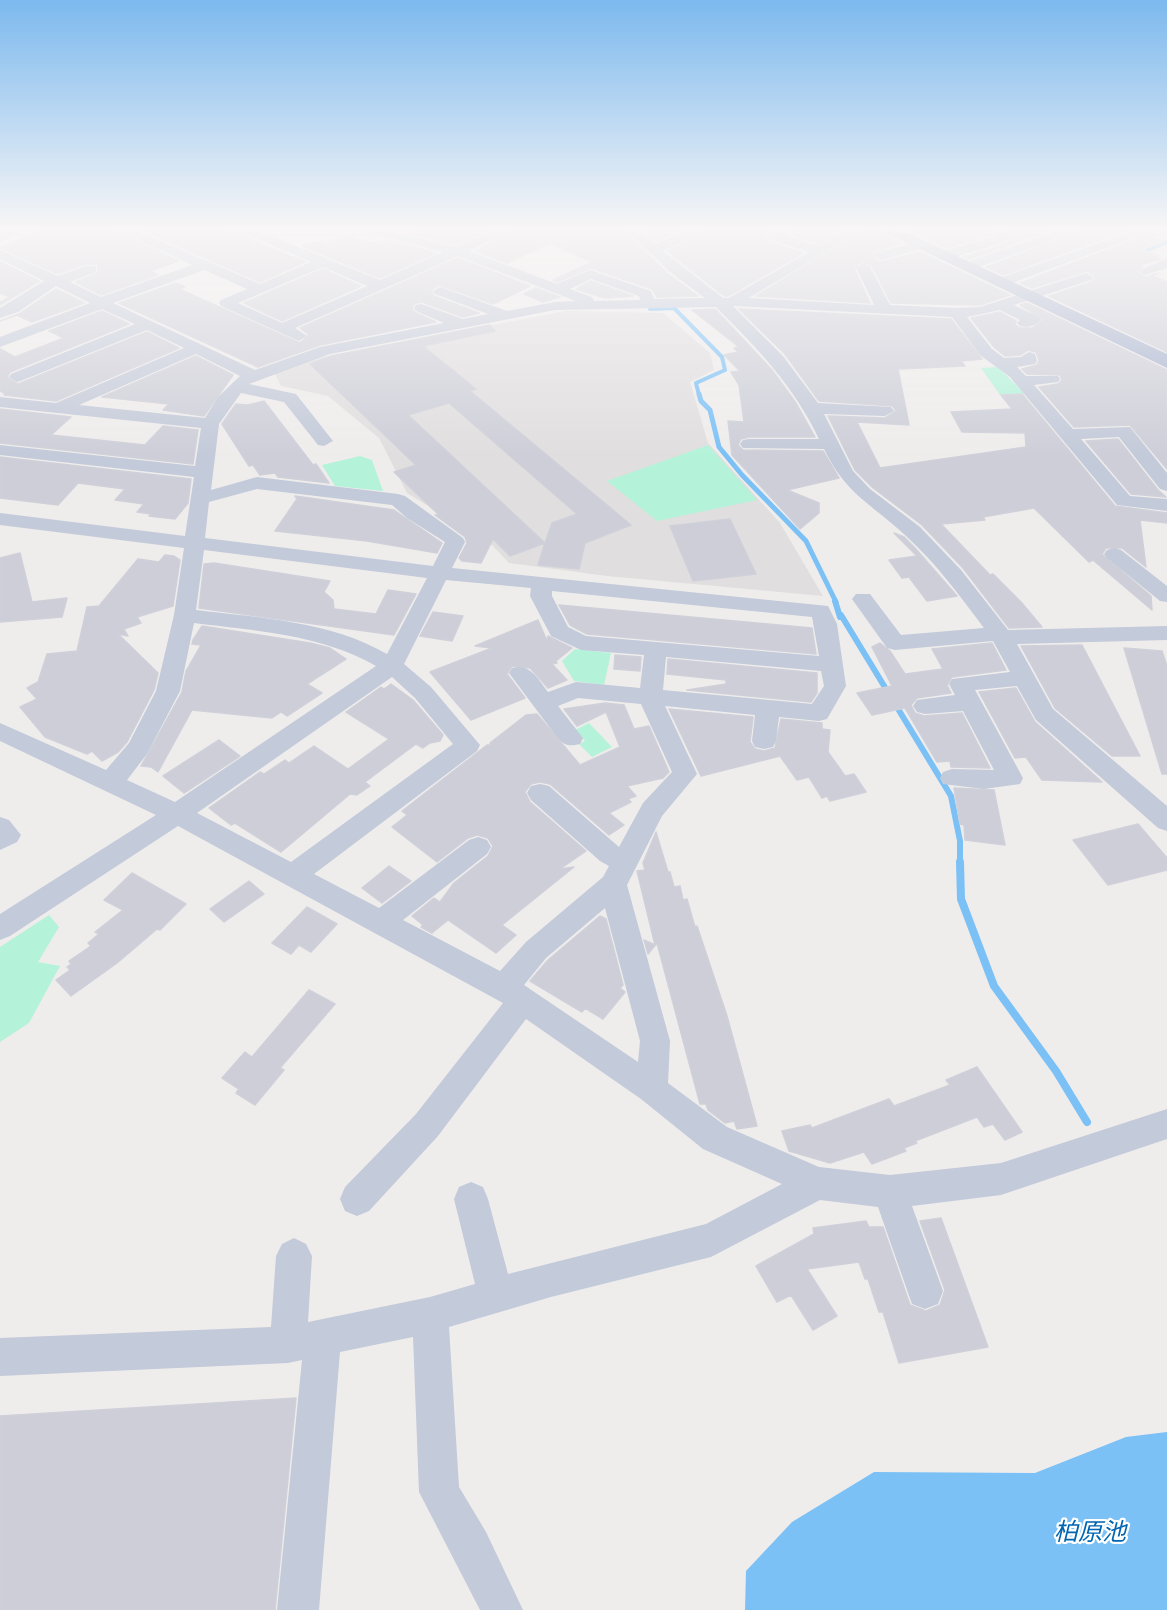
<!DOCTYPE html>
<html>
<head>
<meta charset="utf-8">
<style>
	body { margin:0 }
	canvas { display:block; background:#efecec }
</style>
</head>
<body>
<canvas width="1167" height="1610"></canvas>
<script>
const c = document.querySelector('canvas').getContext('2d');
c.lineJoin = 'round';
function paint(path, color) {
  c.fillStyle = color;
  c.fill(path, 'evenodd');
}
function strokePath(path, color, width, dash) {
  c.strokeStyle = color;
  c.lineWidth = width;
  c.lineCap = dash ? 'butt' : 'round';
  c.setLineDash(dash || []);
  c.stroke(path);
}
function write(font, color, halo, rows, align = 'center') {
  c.font = font + ' Rubik,"Noto Sans JP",sans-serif';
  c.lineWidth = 4.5;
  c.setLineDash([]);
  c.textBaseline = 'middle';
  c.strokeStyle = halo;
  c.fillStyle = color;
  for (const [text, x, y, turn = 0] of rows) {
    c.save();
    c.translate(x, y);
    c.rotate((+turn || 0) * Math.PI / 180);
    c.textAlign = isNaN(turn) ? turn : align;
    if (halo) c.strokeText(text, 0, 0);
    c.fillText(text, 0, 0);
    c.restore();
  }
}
paint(new Path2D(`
	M566,311L663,313L710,353L714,370L690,382L708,443L780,523L823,596L607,576L509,563L492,545L407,493L379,438L328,396L281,386L274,372L324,357Z`), '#e0dede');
paint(new Path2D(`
	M998,367L1025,394L1000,395L981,368Z
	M708,445L757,500L657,521L607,481Z
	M360,456L372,460L383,491L335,486L322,465Z
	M575,649L611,653L604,685L574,681L562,661Z
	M589,723L612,747L592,757L579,744L585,741L575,730Z
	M49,915L59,927L38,962L60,966L29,1023L0,1042V947Z`), '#b4f3da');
paint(new Path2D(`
	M1167,1432V1610H745L746,1571L792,1522L874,1472L1035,1473L1126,1437Z`), '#7bc1f6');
strokePath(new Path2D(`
	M1138,254L1167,242
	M650,309L674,308L722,357L725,370L696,383L699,395`), '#7bc1f6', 4);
strokePath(new Path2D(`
	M699,394L701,401L710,410L719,447L742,475L806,541L836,602`), '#7bc1f6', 5);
strokePath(new Path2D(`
	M835,601L840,617
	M841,615L951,796L960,841V864`), '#7bc1f6', 6);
strokePath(new Path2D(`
	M960,862L961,899L994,986L1056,1071L1087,1122`), '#7bc1f6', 8);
const building = new Path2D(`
	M43,230H115L178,261L150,271L158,275L101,295L76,282L98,273V264H85L58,274L0,248Z
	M141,230H227L305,262L260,282Z
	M414,230H488L456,245L406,233Z
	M514,230H624L668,274L698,296L657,297L652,289L591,268L557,282L553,280L592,262L550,243L507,263L475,251Z
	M644,230H680L656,241Z
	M705,230H770L764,236L767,241L803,253L728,296H724L667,251Z
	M793,230H841L818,244L790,234Z
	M864,230H878L902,243L874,252L872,257L880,262L920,252L1010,295L980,305L891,303L872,266L862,261L854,268L870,303L756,296Z
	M908,230H990L992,235L946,248Z
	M1010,230H1053L969,259L964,257L1006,244L1012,235Z
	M1083,230H1129L1003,275L986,267Z
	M347,235L370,243L389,240L436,253L380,278L302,246L322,241L327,243Z
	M1147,235L1162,241L1140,249L1159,256L1156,258L1160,259L1140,265L1143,267L1136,272L1146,277L1159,273L1152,276L1167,282V352L1049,296L1092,282L1095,276L1087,271L1032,288L1020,283Z
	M458,258L530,286L493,304L439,285L431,290L434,296L479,313L463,317L422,302L416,303L412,307L414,312L436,322L320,345L258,367L119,303L176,283L185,287L179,289L300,343L309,335L300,328Z
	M0,262L39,281L0,305V302L10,297L0,293Z
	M323,269L361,286L282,321L244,303Z
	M591,281L633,296L605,298L576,289Z
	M536,288L560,297L543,302L524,294Z
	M56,289L84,303L32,322L17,315L0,321L19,314Z
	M1027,303L1167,370V469L1130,425L1074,427L1039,387L1058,384L1062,380L1060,375L1027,374L1022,369L1037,365L1039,360L1036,352L1028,350L1020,355L1005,356L994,347L971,318L1000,312L1016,321L1015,325L1020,328H1032L1043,320L1020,305Z
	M715,309L772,370L796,403L815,437H749L741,439L738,445L743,450L823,451L839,478L787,490L819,503V513L800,529L732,455L728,421L744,422L739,385L731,372L740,371L724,355L738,352L734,348L739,347L692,310Z
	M739,309L951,319L982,359L961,361L965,366L898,369L909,425L857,422L880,468L1026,447L1025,433L962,432L951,412L1012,409L1001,395L1022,394L1115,506L1167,513V523L1140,520L1146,567L1122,548H1106L1102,554L1151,596L1152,610L1093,560L1089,562L1034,508L983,517L985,520L941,524L990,575L993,574L1021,602L1042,627L1009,628L963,568L922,525L872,487L855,470L828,416L885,418L896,411L893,406L819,401L785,354Z
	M102,311L129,324L10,372L7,377L18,384L147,332L179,348L56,401L4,395L6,394L0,391V349L15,357L64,338L49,331Z
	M490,325L495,331L423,346L476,389L470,391L631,525L585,543L579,569L538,565L545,543L510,556L493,539L481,563L462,561L459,558L467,543L465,537L435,515H439L394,472L416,465L310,364L331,356ZM449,403L577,514L552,523L545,543L408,415Z
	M196,356L233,375L204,416L163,410L169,404L102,397Z
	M264,401L313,465L316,464L329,483L278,477L275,473L260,475L253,465L249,466L222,424L236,404L248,405Z
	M0,409L71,417L51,435L145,445L163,426L198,430L193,464L0,443Z
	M1118,439L1158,490L1166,497L1131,494L1086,441Z
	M0,457L191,479L188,503L175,519L149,516L151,514L137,512L144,504L115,500L125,489L78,483L58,505L0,498Z
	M295,496L394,510L442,543L437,553L367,541L275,531L297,499Z
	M730,519L756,574L693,581L670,526Z
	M894,533L904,537L915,548L957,596L927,601L909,577L902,578L889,560L917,556Z
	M20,553L32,602L67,598L62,617L0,622V558Z
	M165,555L174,556L180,560L173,606L137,617L141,623L124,629L128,636L118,634L158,673L154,690L127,742L118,752L102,761L92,751L87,754L45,737L20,707L37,699L27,688L38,682L47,654L77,651L87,607L99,606L138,559L159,562Z
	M214,563L330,581L324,592L333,600L334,609L376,614L388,590L416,594L394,635L199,608L204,564Z
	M559,605L812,628L816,654L587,634L570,625Z
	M433,612L463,616L452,641L420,636Z
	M538,620L547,641L548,636L572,648L556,661L557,663L552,664L567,680L548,688L530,668L512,666L507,674L525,698L471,720L430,672L492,648L475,646Z
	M202,626L310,643L330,648L346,659L307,684L322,693L287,716L281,712L272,718L192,710L158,772L151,767L141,766L182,692L186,671L201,645L192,644L193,640Z
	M880,643L890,651L905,674L943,669L932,649L992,643L1006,670L952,677L947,685L951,693L917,698L911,705L915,713L924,716L962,713L990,768L951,767L950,761L937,762L905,708L872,715L857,693L892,686L872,647Z
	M1082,645L1140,756H1112L1055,708L1021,646Z
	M1124,648L1162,651L1167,666V774H1162Z
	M615,655L641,657L640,671L614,669Z
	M668,659L817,673V693L811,702L687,690L726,684V680L667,674Z
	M391,684L413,700L443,735L440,741L430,743L423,748L416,744L365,782L370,786L357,795L350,794L281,852L235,823L231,825L209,808L260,772L264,774L285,760L289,763L314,746L348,769L389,739L346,712L381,687L384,689Z
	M1016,688L1035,722L1102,782L1042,780L1026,757L1015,758L979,692Z
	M605,703L624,705L634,729L649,726L669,772L663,778L627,786L636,796L628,799L631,802L609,813L624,825L609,835L550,784L540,782L531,784L525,792L530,802L586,851L560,869L574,867L502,925L516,935L496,953L448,920L432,933L421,927L423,925L412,916L434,898L440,902L454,883L488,856L493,846L488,838L477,835L468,838L437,862L392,827L407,815L402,811L487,745H491L490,743L526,715L537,714L580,765L620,747L606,712L577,726L564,709Z
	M669,709L753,717L750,742L755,749L764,751L775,748L781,719L822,723V729L830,730L828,752L845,776L854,774L866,792L830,801L827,796L822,798L809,777L797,780L780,756L701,776Z
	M219,740L240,756L184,793L163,776Z
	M954,788L994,790L1005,845L965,840L964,825L960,824Z
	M1138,824L1167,858V870L1108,885L1073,840Z
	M656,832L668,872H670L674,887L680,886L683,900L687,899L695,927L697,926L727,1016L757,1126L737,1129L734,1121L725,1123L708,1110L706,1104H700L657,943L648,954L644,940L655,945L637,871L645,870L643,863Z
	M389,866L411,881L382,903L362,888Z
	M132,873L186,904L160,930L157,929L117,963L71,996L56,980L70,970L67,967L71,964L69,961L91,946L88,943L99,934L95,932L123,910L104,900Z
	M249,881L264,894L224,922L210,909Z
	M307,907L337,924L311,952L299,945L291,954L272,943Z
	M600,916L606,919L623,985L620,988L625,992L603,1019L585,1008L582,1012L530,981L548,960Z
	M309,990L335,1004L280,1068L284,1070L255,1105L236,1093L239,1089L222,1078L245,1052L252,1057Z
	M977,1067L1022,1132L1005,1140L993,1124L984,1127L977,1117L915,1141L917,1143L904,1148L906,1151L872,1164L864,1152L830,1163L789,1151L782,1131L810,1125L812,1128L889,1099L894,1106L950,1085L946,1080Z
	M941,1218L988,1347L899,1363L883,1312H879L868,1279H865L859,1262L807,1269L837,1316L813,1330L791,1295L777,1302L756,1266L814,1234L813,1228L866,1221L869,1227H883L910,1305L926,1311L940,1305L945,1290L920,1221Z
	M296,1398L275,1610H0V1416Z`);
paint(building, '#cdced8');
strokePath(building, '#cfd0d9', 1.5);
paint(new Path2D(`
	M7,230H25L0,242V233Z
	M117,230H135L260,284L311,262L238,230H256L380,280L443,252L358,230H382L456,247L494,230H512L469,251L557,284L590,270L651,291L654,299L705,298L670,272L626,230H640L656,244L686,230H703L663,251L723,298H729L809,252L768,239L766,236L774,230H791L785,235L818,246L846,230H862L749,298L874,305L856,267L863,263L870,267L890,305L956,308L980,307L1086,273L1093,277L1091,280L1014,305L1038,317L1041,320C1036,326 1027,328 1020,326L1017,323L1020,320L1000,310L967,317L992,349L1004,358L1021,357L1029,352L1035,354L1037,361L1035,364L1017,367L1026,376H1058L1060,379L1058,382L1034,385L1073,429L1130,427L1167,473V491L1160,489L1119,437L1081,439L1130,496L1167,499V511L1117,505L1010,377L980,355L952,317L733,306L783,356L818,403L891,407L894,411L885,416L824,414L853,471L870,489L920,527L961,570L1008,630L1167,626V640L1017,644L1053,709L1167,806V831L1158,828L1036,720L1017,686L975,690L1023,778L1020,784L984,789L943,784L940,778L943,772L952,769L994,770L963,711L925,714L917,712L913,706L917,700L955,695L949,684L952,679L1010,672L993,641L895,650L887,648L852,599L856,594H870L901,635L984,628C960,596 936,563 906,536C871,503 847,496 824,449L743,448L740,444L743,440L749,439H819C794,386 757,348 716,307L555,310L330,354L249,384L296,394L333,441L324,446L318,445L284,402L241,393L219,424L211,490L257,477L398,494L405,496L463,538L465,542L452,568L828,606L837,624L846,686L827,719L819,721L779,717L776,741L773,747L764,749L755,747L752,741L755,715L665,706L697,774L662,816L627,885L670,1041L668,1083L727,1127L819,1167L890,1175L1001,1163L1167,1109V1139L1001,1195L912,1206L943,1291L938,1304L925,1309L912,1304L878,1207L820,1200L711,1257L551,1297L449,1327L459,1487L486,1532L523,1610H480L419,1492L413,1337L340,1352L319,1610H277L302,1360L288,1363L0,1376V1338L271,1327L276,1256L282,1244L294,1238L306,1244L312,1256L308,1322L430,1297L475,1284L454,1199L459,1187L471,1182L483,1187L488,1199L508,1274L706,1224L782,1184L703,1149L641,1099L526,1019L438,1136L369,1211L357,1216L345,1211L340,1199L345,1187L416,1114L503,1003L178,826L10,936L0,940V914L156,815L0,741V723L106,770L129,743L156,691L174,615L184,548L0,525V513L185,536L194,477L0,455V445L195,466L201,428L0,407V397L56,403L184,348L147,330L23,380L17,382L9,377L11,374L135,324L102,309L0,347V337L90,303L56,286L18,312L0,318V308L44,281L0,259V250L58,276L86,266H96V272L70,282L101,297L192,265ZM458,256L576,301L555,302L507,311L440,287L433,291L435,294L488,314L463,319L421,304L416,305L414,308L416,311L444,323L320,347L255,370L113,303L204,270L247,289L221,300L219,303L221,306L299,341L307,336L295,328ZM323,267L367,286L282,323L238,303ZM591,279L639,296L640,300L594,301L592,297L570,289ZM196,354L240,376L218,397L205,418L79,405ZM257,489L392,505L407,518L445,542L433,566L205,538L209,502ZM204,550L427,578L387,654C330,621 260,618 196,610ZM446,580L531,588L530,596L551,636L581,650L644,655L640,688L576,682L548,692C538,679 530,663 512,668L509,673L556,736C563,745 568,747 580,744L583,738L558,706L578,698L641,704L672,772L643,803L619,847L549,786L540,784L531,786L527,793L531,800L600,861L609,866L603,877L526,942L500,971L403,920L487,854L491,847L487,840L478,837L469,840L379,908L314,874L477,751L480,745L431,687L404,664ZM552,591L812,617L819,656L586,636L568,627L552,596ZM194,623C256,631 320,634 376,666L175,802L127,780L147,754L180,691ZM666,657L821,671L824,686L812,704L663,690ZM392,677L415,698L453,744L291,862L197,813ZM605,908L640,1041L638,1062L524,985L546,958Z
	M992,230H1007L1010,234L1005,242L948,259H938L936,256L938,253L995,236Z
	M1061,230H1081L971,270L966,271L959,267L961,264Z
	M1136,230H1155L1004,286L999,287L992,283L994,280Z
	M919,241L926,245L924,248L881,260L874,256L876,253Z
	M1167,259V268L1145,275L1138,271Z
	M1114,548L1121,550L1167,586V602L1160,601L1107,558L1104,554L1107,550Z
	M0,817L9,820L21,835L17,842L0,850Z`), '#c3cad9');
paint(new Path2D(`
	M880,230H902L1167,354V368Z`), '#a8b3cf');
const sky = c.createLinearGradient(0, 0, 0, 456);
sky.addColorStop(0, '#7cb9ee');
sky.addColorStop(0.5, '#f8f6f6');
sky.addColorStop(1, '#f8f6f600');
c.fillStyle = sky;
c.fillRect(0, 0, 1167, 456);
write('italic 24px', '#0065b1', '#fff', [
	["柏原池",1090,1533]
]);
</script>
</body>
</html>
